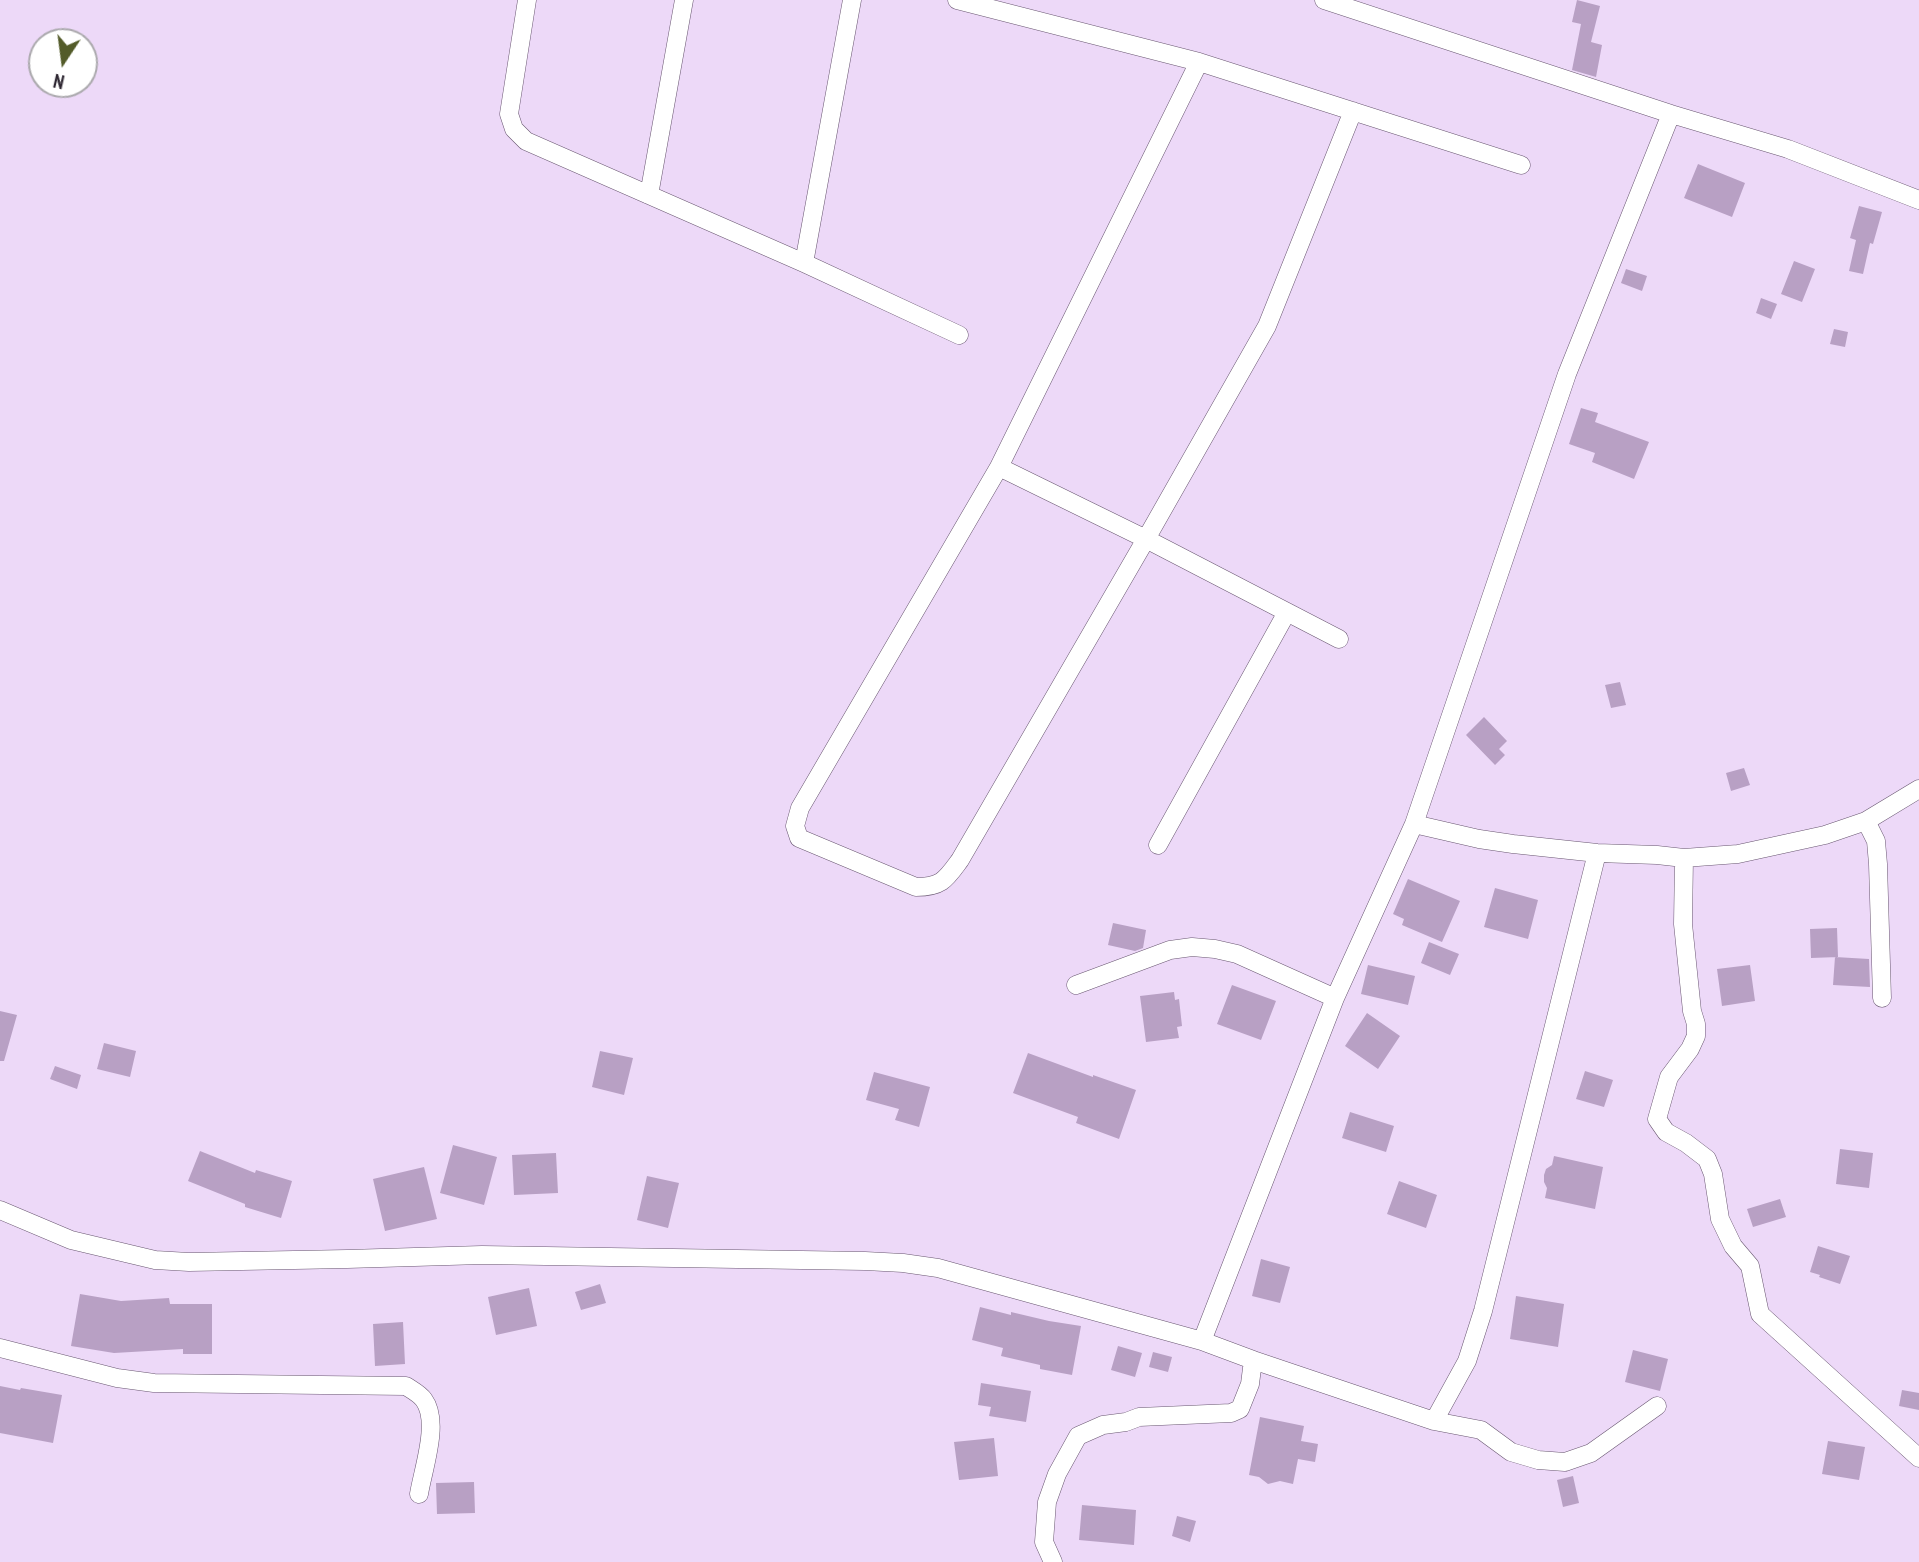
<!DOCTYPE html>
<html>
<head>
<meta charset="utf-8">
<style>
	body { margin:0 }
	#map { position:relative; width:1919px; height:1562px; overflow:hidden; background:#edd9f8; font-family:"PT Sans Narrow",sans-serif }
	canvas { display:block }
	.north { position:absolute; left:28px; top:28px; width:70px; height:70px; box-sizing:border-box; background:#fff; border:2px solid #aba9ad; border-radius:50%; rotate:193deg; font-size:19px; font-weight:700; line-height:28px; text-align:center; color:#2e2732 }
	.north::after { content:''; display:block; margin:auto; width:24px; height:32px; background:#535b29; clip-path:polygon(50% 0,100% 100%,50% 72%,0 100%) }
</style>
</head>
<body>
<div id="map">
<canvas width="1919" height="1562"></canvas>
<div class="north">N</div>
</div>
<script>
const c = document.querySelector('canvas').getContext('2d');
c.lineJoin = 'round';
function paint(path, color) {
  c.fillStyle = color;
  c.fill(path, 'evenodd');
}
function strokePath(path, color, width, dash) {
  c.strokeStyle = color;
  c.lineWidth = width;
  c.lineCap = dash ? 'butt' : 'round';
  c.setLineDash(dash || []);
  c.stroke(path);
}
paint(new Path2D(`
	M1577,0L1600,6L1591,42L1602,45L1596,77L1572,70L1581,24L1572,22Z
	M1698,164L1745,183L1732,217L1684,198Z
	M1859,206L1882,212L1873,244L1870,243L1863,274L1849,271L1856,240L1850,238Z
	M1794,261L1815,269L1802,302L1781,294Z
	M1626,269L1647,276L1642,291L1621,283Z
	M1761,298L1777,304L1771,319L1756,313Z
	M1834,329L1848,332L1845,347L1830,344Z
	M1581,408L1598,413L1595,422L1649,442L1634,479L1592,462L1595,453L1569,444Z
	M1620,682L1626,705L1611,708L1605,685Z
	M1484,717L1507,741L1499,749L1505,755L1495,765L1466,735Z
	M1744,768L1750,785L1731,791L1726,773Z
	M1408,879L1460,901L1442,942L1402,925L1404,919L1393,914Z
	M1495,888L1538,900L1528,939L1484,927Z
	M1113,923L1146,930L1143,948L1135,951L1108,945Z
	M1837,928L1838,957L1811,958L1810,929Z
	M1429,942L1459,954L1450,975L1421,963Z
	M1835,957L1869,959L1870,987L1833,985Z
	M1368,965L1415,976L1408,1005L1361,994Z
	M1750,965L1755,1001L1722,1006L1717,969Z
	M1232,985L1276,1001L1261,1040L1217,1024Z
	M1174,992L1175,1000L1179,999L1182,1026L1177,1027L1179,1038L1146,1042L1140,996Z
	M0,1011L17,1015L4,1061H0Z
	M1367,1013L1400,1036L1378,1069L1345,1046Z
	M104,1043L136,1051L130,1077L97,1069Z
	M600,1051L633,1058L624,1095L592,1087Z
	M1028,1053L1093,1077V1075L1136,1090L1119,1139L1076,1123L1078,1117L1013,1093Z
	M55,1066L81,1075L77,1089L50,1079Z
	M1585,1071L1613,1080L1604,1107L1576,1099Z
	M874,1072L930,1087L919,1127L895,1120L899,1109L866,1100Z
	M1350,1112L1394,1126L1386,1152L1342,1138Z
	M453,1145L497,1157L484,1205L440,1193Z
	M1840,1149L1873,1153L1869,1188L1836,1184Z
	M200,1151L255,1173L256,1170L292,1181L281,1218L245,1207V1204L188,1181Z
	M556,1153L558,1193L514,1195L512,1155Z
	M1554,1156L1603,1167L1595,1209L1545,1198L1547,1188L1544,1182V1175L1546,1169L1552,1165Z
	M424,1167L437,1219L385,1231L373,1179Z
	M647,1176L679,1183L668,1228L637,1220Z
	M1399,1181L1437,1195L1426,1228L1387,1214Z
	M1780,1199L1786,1217L1753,1227L1747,1209Z
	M1818,1246L1850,1256L1840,1284L1819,1277L1820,1275L1810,1272Z
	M1261,1259L1290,1267L1280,1303L1252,1296Z
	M600,1284L606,1303L581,1310L575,1292Z
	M529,1288L537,1326L496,1335L488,1297Z
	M80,1294L121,1301L169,1298L170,1304H212V1354H183V1349L114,1353L71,1346Z
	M1516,1296L1564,1304L1558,1347L1510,1339Z
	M980,1307L1011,1315V1312L1049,1321L1081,1326L1072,1375L1040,1369V1365L1001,1356L1003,1348L972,1340Z
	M403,1322L405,1364L375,1366L373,1324Z
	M1118,1346L1142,1353L1135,1377L1111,1370Z
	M1633,1350L1668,1359L1660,1391L1625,1382Z
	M1153,1352L1172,1357L1168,1372L1149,1367Z
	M981,1383L1031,1391L1026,1422L989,1416L991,1407L978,1405Z
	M0,1386L20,1390L21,1388L62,1395L53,1443L0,1433Z
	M1902,1390L1919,1393V1410L1899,1406Z
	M1260,1417L1304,1426L1301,1441L1318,1444L1315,1462L1298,1459L1293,1484L1280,1481L1268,1484L1259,1477L1249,1475Z
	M994,1438L998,1476L959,1480L954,1442Z
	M1828,1441L1865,1447L1859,1480L1822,1474Z
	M1573,1476L1579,1503L1563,1507L1557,1480Z
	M474,1482L475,1513L437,1514L436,1483Z
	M1082,1505L1136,1510L1134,1545L1079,1540Z
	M1177,1516L1196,1521L1190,1542L1172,1536Z`), '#b8a0c4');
const street = new Path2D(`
	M527,0L509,114L514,129L526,141L804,263L959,335
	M957,0L1199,62L1521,165
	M1324,0L1671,114L1788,149L1919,200
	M1199,62L999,467L800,808L795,826L799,838L916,887C942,887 946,879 960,860L1146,539L1267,326L1353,111
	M649,195L684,0
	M804,263L852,0
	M999,467L1146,539L1339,639
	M1866,821L1876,841L1878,864L1882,998
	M1414,824L1479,839L1513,844L1597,853L1657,855L1684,858L1738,854L1825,835L1866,821L1919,789
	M1158,845L1287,612
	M1684,858L1683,924L1692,1011L1696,1024V1036L1690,1049L1669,1077L1657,1119L1666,1132L1686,1143L1707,1159L1713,1174L1720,1219L1733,1246L1750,1266L1760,1314L1919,1458
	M1076,985L1170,950L1192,947L1215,949L1237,954L1335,998
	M0,1210L71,1240L155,1260L189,1262L347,1259L482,1255L865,1261L903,1263L938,1268L1202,1341L1253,1360L1434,1421L1481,1430L1511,1452L1538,1460L1565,1462L1591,1453L1657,1406
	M1202,1341L1335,998L1414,824L1567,374L1671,114
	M0,1348L117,1378L154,1383L406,1386C412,1390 420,1394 424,1400C440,1422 423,1469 419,1494
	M1434,1421L1467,1361L1483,1311L1597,853
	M1053,1562L1044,1542L1047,1502L1057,1474L1078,1436L1103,1425L1126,1422L1139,1417L1231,1413L1240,1409L1250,1384L1253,1360`);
strokePath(street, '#695771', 19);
strokePath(street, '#fff', 18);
</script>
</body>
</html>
